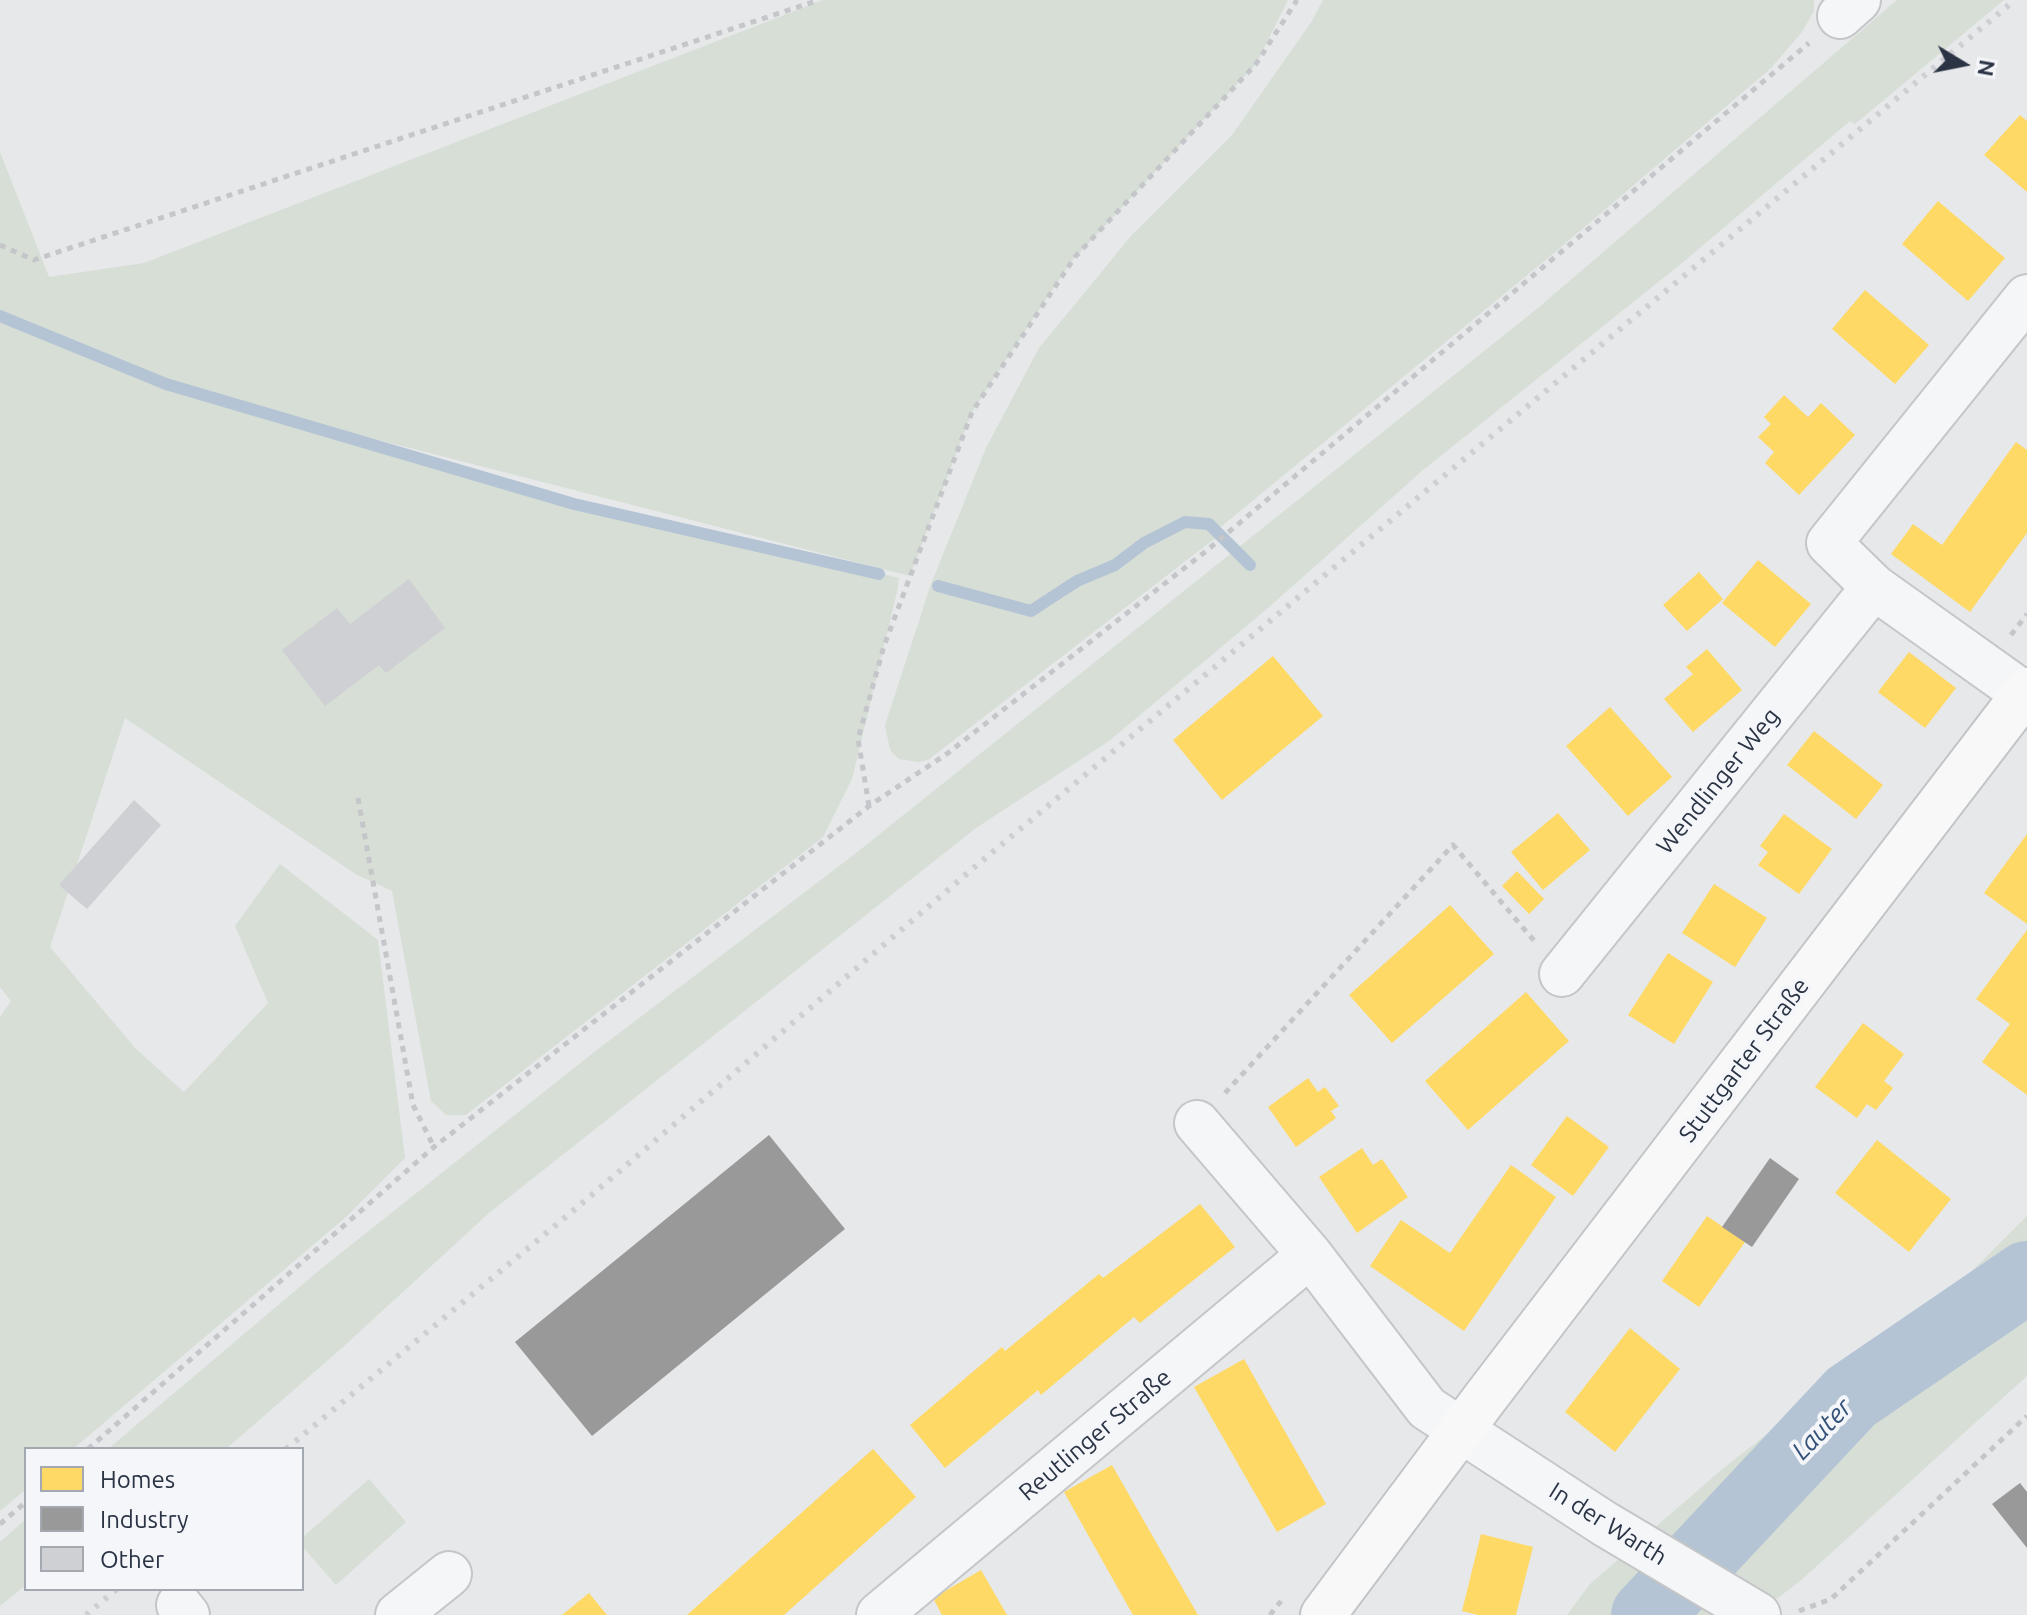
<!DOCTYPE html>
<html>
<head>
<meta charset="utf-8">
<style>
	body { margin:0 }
	#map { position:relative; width:2027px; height:1615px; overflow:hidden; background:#e6e8ea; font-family:Ubuntu,sans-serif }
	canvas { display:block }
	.legend { position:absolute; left:24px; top:1447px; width:280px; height:144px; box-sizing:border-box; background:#f4f6f9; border:2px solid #a4a8b1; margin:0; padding:10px 14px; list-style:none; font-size:24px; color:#2b3445 }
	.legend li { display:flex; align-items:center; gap:16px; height:40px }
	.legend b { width:40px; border:2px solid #a4a8b1 }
	.north { position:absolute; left:1923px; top:24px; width:80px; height:80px; -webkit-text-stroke:6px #f4f6f9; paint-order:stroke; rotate:100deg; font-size:22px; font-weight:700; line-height:32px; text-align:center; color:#2b3445 }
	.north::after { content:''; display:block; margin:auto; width:28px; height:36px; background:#2b3445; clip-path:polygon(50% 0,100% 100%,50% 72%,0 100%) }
</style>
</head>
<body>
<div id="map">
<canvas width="2027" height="1615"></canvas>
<ul class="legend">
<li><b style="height:22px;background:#ffd966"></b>Homes</li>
<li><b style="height:22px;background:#999"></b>Industry</li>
<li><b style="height:22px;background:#ced0d3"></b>Other</li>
</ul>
<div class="north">N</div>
</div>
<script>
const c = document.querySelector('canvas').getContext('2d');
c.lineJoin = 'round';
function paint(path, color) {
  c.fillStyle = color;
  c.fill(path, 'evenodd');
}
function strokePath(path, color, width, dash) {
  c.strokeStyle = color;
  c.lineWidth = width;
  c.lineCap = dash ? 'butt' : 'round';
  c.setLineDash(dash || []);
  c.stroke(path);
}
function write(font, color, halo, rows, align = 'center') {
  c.font = font + ' Ubuntu,sans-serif';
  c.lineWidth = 8;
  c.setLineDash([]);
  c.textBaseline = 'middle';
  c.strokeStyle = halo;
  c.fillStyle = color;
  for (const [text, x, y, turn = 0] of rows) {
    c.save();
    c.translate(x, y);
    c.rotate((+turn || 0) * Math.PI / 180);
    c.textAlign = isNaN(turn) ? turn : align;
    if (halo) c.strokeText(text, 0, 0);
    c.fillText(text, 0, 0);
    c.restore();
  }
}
paint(new Path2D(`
	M823,0H1288L1256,64L1070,263L972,412L910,576L234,403L493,480L899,578L897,592L852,779L823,837L466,1115H446L431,1101L392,891L357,875L125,718L50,947L135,1048L184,1092L268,1003L235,926L280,864L378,940L405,1158L346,1217L73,1449H26V1489L0,1511V1017L11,1001L0,987V152L49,277L144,263ZM22,323L189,390L190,391L166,384Z
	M1323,0H1814V11L1802,32L1770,69L1554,253L1217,530L1212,527L1218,536L928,760L918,762L899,759L890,750L885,725L931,584L986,448L1039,348L1131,236L1232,135L1312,21Z
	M1897,0H2004L1855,124L1850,121L1682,263L1423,470L1268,608L1109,741L976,828L489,1213L343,1347L226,1449H108L322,1268L593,1053L851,857L1538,308Z
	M2027,1216V1376L1799,1582L1755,1615H1567L1590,1584L1720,1471L1966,1277Z
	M369,1479L406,1522L336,1585L302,1546V1538Z
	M26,1519V1585L0,1606V1542Z`), '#d6ded6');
paint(new Path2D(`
	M2020,115L2027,121V192L1984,155Z
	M1938,201L2005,258L1968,301L1902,244Z
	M1865,290L1929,345L1895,384L1832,329Z
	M1784,395L1808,417L1821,403L1855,435L1799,495L1765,463L1774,452L1758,437L1771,424L1764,417Z
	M2016,442L2027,450V533L1970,612L1891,554L1913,524L1942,545Z
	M1758,560L1811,604L1775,647L1722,603Z
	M1699,572L1723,599L1687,631L1663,605Z
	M1707,649L1742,690L1693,732L1664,699L1693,674L1686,667Z
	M1909,652L1956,688L1925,728L1878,692Z
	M1273,656L1323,716L1222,800L1173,740Z
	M1610,707L1672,777L1628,816L1566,746Z
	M1814,731L1883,785L1856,819L1787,765Z
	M1558,813L1590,850L1543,890L1511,852Z
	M1784,814L1832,849L1799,894L1758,865L1768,852L1760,846Z
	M2027,834V924L1984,893Z
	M1517,871L1544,899L1529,914L1502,886Z
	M1714,884L1767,918L1735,967L1682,933Z
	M1450,905L1494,954L1392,1043L1349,995Z
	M2027,930V1095L1982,1062L2010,1024L1976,999Z
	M1668,953L1713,982L1674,1044L1628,1015Z
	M1526,992L1569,1041L1468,1130L1425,1081Z
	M1863,1023L1904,1054L1884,1081L1893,1088L1876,1110L1867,1104L1857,1118L1815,1087Z
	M1308,1078L1318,1092L1325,1087L1339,1106L1331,1111L1336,1118L1296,1147L1268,1107Z
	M1567,1116L1609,1147L1573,1196L1531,1165Z
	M1877,1140L1951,1199L1909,1252L1835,1193Z
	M1362,1148L1373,1165L1382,1159L1408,1197L1357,1233L1319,1177Z
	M1511,1165L1556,1197L1464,1331L1370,1266L1401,1220L1450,1253Z
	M1200,1204L1235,1247L1140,1323L1134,1317L1041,1395L1038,1390L945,1468L910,1425L1002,1347L1005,1351L1099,1274L1103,1278Z
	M1707,1216L1745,1242L1699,1307L1662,1281Z
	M1630,1328L1680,1369L1615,1452L1565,1412Z
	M1244,1359L1326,1504L1277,1532L1194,1387Z
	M873,1449L916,1497L784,1615H687Z
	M1112,1465L1160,1549L1198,1615H1133L1111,1576L1064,1492Z
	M1481,1534L1533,1547L1516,1615H1478L1462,1611Z
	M981,1570L1007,1615H942L933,1598Z
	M589,1593L607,1615H562Z`), '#ffd966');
paint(new Path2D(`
	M769,1135L845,1229L592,1436L515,1342Z
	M1770,1158L1799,1179L1752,1247L1722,1227Z
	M2020,1483L2027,1492V1548L1992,1504Z`), '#999');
strokePath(new Path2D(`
	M0,316L166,384L574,504L879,574
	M938,586L1031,611L1077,581L1115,565L1144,543L1185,522L1209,524L1250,565`), '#b4c4d5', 12);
strokePath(new Path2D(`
	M1647,1615L1851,1397L2027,1277`), '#b4c4d5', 72);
paint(new Path2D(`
	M409,579L445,628L386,673L379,665L325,706L282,650L337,608L350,624Z
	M134,800L161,825L87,909L59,885Z`), '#ced0d3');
const minor = new Path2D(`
	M1840,16L1858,0
	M2027,297L1829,543L1874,587L2027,696
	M1562,974L1874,587
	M1197,1123L1310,1255L1427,1408L1605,1524L1758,1615
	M179,1605L187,1615
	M398,1615L449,1574
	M879,1615L1310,1255`);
const major = new Path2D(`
	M1323,1615L1485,1398L2027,690`);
strokePath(minor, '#c4c6c8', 48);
strokePath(major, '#c2c5c8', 48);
strokePath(new Path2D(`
	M0,245L34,260L819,0
	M2011,635L2027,614
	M358,798L413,1105L434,1147
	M869,806L858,739L884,646L972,412L1075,257L1256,64L1297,0
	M1225,1093L1453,845L1536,943
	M88,1449L434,1147L869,806L948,753L1205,552L1809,43
	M0,1524L26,1502
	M1799,1611L1831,1599L2027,1416
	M1270,1615L1281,1601`), '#c5c6ca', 5, [6, 6]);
strokePath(minor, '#f5f6f7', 44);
strokePath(major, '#f8f8f8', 44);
strokePath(new Path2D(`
	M286,1449L580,1205L977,865L2015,0
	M86,1615L117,1589`), '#cecfd2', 6, [4, 8]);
write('24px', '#2b3445', '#f4f6f9', [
	["Wendlinger Weg",1718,781,-51],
	["Stuttgarter Straße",1744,1060,-53],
	["Reutlinger Straße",1095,1435,-40],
	["In der Warth",1608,1524,32]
]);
write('italic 26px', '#34527a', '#f4f6f9', [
	["Lauter",1822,1429,-46]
]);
</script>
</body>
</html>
